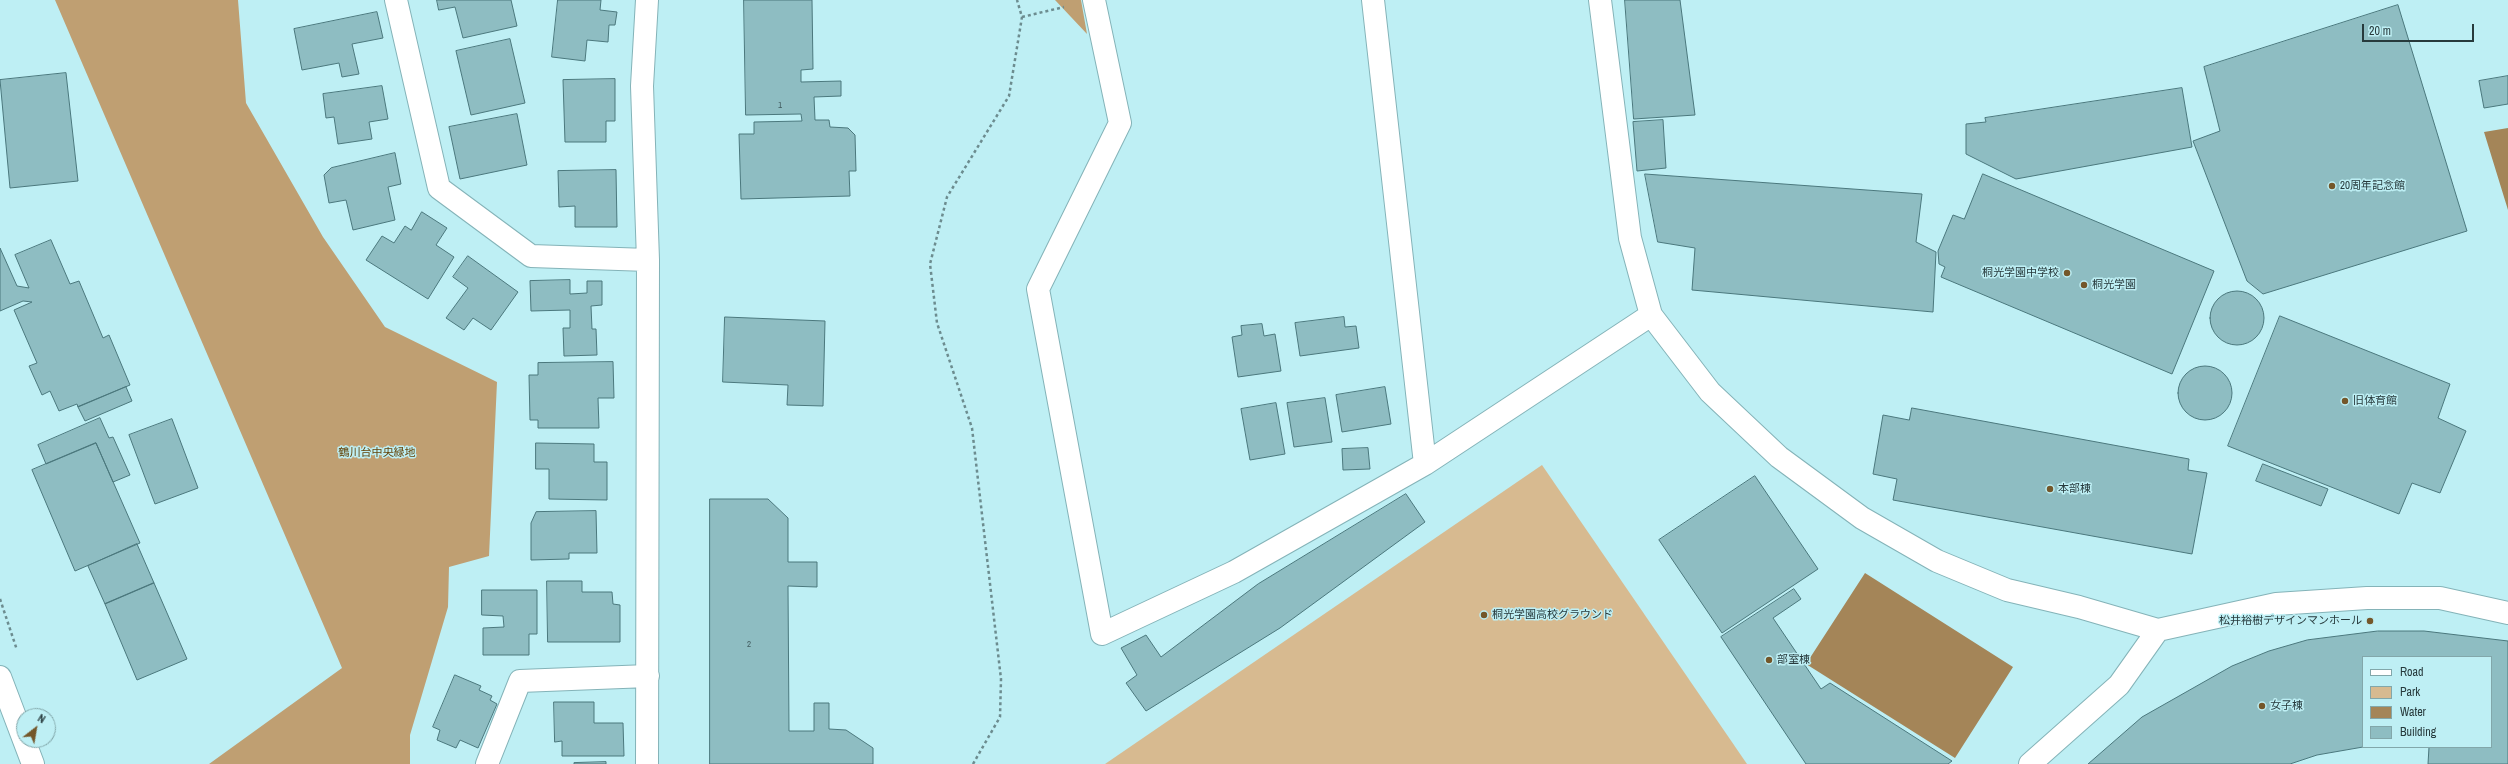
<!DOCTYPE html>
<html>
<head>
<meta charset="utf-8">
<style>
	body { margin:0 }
	#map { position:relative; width:2508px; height:764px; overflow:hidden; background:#beeff4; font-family:"Archivo Narrow",sans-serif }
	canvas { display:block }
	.legend { position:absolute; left:2362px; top:656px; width:130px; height:92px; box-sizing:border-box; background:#beeff4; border:1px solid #82a7aa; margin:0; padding:5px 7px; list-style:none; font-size:12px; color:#273a3c }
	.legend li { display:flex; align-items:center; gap:8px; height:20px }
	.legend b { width:20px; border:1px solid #82a7aa }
	.north { position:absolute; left:16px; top:708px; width:40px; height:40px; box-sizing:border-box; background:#beeff4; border:1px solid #82a7aa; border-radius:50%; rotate:31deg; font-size:11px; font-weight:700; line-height:16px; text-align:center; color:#273a3c }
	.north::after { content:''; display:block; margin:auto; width:14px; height:18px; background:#74572a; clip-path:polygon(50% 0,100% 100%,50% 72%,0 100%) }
	.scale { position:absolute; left:2362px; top:24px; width:112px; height:18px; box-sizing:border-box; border:2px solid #273a3c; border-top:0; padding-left:5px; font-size:12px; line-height:14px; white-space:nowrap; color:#273a3c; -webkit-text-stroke:3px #beeff4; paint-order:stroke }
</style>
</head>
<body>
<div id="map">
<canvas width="2508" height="764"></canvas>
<ul class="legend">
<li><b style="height:5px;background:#fff"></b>Road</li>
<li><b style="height:11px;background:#d7ba90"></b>Park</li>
<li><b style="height:11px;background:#a48558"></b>Water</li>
<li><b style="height:11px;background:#8ebdc2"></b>Building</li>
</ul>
<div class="north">N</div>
<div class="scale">20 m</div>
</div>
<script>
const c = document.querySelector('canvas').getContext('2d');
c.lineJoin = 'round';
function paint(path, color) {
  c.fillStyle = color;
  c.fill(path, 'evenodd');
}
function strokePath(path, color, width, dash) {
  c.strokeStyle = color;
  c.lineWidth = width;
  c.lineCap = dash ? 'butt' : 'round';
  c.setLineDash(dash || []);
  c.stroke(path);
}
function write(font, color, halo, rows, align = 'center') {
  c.font = font + ' "Archivo Narrow","Noto Sans JP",sans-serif';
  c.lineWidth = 3;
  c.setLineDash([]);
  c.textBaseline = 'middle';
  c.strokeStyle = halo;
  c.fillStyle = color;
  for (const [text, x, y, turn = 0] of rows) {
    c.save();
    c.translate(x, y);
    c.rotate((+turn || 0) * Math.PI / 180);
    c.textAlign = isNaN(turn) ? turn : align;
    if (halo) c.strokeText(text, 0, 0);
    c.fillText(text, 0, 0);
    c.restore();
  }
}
paint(new Path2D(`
	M1542,465L1747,764H1105Z`), '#d7ba90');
paint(new Path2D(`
	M55,0H238L246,103L323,237L385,327L497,382L489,556L449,567L448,607L410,735V764H209L342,668Z
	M1055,0H1081L1087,34Z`), '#bf9f72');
paint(new Path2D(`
	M2508,128V210L2484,132Z
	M1865,573L2013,667L1955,758L1806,664Z`), '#a48558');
const building = new Path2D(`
	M437,0H511L517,26L463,38L455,7L439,10Z
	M558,0H601L600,10L617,12L615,25H609L608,42L587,40L585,61L552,57Z
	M744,0H812L813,69L801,70V82L841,81V96L814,97L815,120H829L830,127L848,128L855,135L856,171H849L850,196L741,199L739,134H754V122L802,121L801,114L746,115Z
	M1625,0H1680L1695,115L1634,119Z
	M2398,5L2467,231L2263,294L2247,281L2193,141L2220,131L2204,67Z
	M377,12L383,38L352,44L359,74L342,77L339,63L302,70L294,29Z
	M510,39L525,103L471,115L456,51Z
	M66,73L78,181L10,188L0,80Z
	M2508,76V104L2484,108L2479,81Z
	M615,79V121H606V142H565L563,80Z
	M382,86L388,119L369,122L372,139L338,144L334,117L326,118L323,94Z
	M2182,88L2192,147L2016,179L1966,154V124L1986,122L1985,118Z
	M517,114L527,165L460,179L449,127Z
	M1663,120L1666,168L1637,171L1633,122Z
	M395,153L401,184L388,187L395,220L353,230L346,200L329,203L324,175L331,168Z
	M616,170L617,227H575V206L559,207L558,171Z
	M1645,174L1922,194L1916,242L1936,252L1933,312L1692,290L1695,248L1658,242Z
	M1983,174L2214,271L2172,374L1941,277L1945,267L1939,264L1938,251L1953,215L1964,219Z
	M422,212L447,228L436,245L454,257L428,299L366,260L382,236L394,243L405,226L411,230Z
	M51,240L70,284L79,281L103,338L109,335L130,385L78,407L77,404L59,411L50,391L42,395L29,366L37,363L14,310L32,302L23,301L0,311V248L17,286L29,288L15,255Z
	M468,256L518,292L491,330L473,318L464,330L446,318L468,288L453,277Z
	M570,280V294L587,293V281H602V305L591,306L592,329H596L597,355L564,356L563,328H570V310L531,311L530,281Z
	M2210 318a27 27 0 1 1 54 0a27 27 0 1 1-54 0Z
	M2280,316L2450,384L2438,418L2466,431L2440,493L2412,483L2399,514L2228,446Z
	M725,317L825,321L823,406L787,405L788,385L723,382Z
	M1344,317L1345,327L1356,326L1359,348L1300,356L1295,323Z
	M1262,324L1264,336L1275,334L1281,371L1238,377L1232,337L1242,335L1241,326Z
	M613,362L614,398H598L599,428H538V420H530L529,375H538V363Z
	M2178 393a27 27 0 1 1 54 0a27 27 0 1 1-54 0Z
	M126,387L132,401L85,421L78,407Z
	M1385,387L1391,424L1342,432L1336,395Z
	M1325,398L1332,442L1294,447L1287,403Z
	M1276,403L1285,454L1250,460L1241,409Z
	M1912,408L2189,459L2188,470L2207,473L2192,554L1893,500L1897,479L1873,474L1883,415L1909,420Z
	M100,418L109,438L113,437L130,475L113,482L96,443L46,464L38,445Z
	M172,419L198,488L155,504L129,435Z
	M96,443L140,543L75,571L32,470Z
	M536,443L594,444V462H607V500L549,499V469H536Z
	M1368,448L1370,469L1343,470L1342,449Z
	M2263,464L2328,489L2321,506L2256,481Z
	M1755,476L1818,569L1722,633L1659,540Z
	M1406,494L1425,522L1280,628L1146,711L1126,683L1137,675L1121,648L1146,635L1161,657L1258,584Z
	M710,499H768L788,518V562H817V587L788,586L789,731H814V703H829V729L846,730L873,748V764H710Z
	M596,511L597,553H569V559L531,560V523L536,512Z
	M137,544L154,583L105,604L88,566Z
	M547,581H582V592H612L613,604L620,605V642H548Z
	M154,583L187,659L137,680L105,604Z
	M1794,589L1801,599L1773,618L1821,689L1830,683L1952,761L1948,764H1806L1721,637Z
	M482,590H537V634H529V655H483V628L504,627L503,616L482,615Z
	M2378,631H2424L2508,641V764H2428L2429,747H2491V657H2363V747L2317,755L2290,764H2088L2142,717L2232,666L2269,651L2307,640Z
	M455,675L481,686L479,690L492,696L490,700L497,704L478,748L460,740L456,748L437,740L440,730L433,727Z
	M554,702H594V723H623L624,756H562V741L555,742Z
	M606,762V764H574V763Z`);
paint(building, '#8ebdc2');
strokePath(building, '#4b787d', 1);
const minor = new Path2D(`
	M396,0L439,188L531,256L648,260
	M1094,0L1120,123L1038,289L1102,634L1234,572L1425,464L1651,315
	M1373,0L1425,464
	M1600,0L1630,238L1651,315L1710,392L1779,457L1862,518L1937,561L2007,590L2079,607L2158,630L2276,604L2367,598H2440L2508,613
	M0,677L33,764
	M487,764L520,681L648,676
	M647,764L648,260L642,86L647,0
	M2030,764L2119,685L2158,630`);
strokePath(minor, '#84b3b8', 24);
strokePath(new Path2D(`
	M1022,17L1064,7
	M0,599L17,650
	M973,764L1000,717L1001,679L972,428L937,323L930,264L947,197L1009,96L1022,17L1017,0`), '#6c8c8f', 2.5, [3, 3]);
strokePath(minor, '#fff', 22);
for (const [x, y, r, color] of [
	[2332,186,4,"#74572a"],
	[2067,273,4,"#74572a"],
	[2084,285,4,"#74572a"],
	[2345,401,4,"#74572a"],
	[2050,489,4,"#74572a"],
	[1484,615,4,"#74572a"],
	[2370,621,4,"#74572a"],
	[1769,660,4,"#74572a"],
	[2262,706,4,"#74572a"]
]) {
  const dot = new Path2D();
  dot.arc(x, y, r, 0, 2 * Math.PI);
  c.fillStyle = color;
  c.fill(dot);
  strokePath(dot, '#beeff4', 1.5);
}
write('9px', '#415b5e', null, [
	["1",780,106],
	["2",749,645]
]);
write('11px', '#273a3c', '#beeff4', [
	["20周年記念館",2340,186],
	["桐光学園中学校",2059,273,"right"],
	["桐光学園",2092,285],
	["旧体育館",2353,401],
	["本部棟",2058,489],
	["桐光学園高校グラウンド",1492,615],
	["松井裕樹デザインマンホール",2362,621,"right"],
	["部室棟",1777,660],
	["女子棟",2270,706]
], 'left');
write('11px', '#644409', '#beeff4', [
	["鶴川台中央緑地",377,453]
]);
</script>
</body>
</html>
